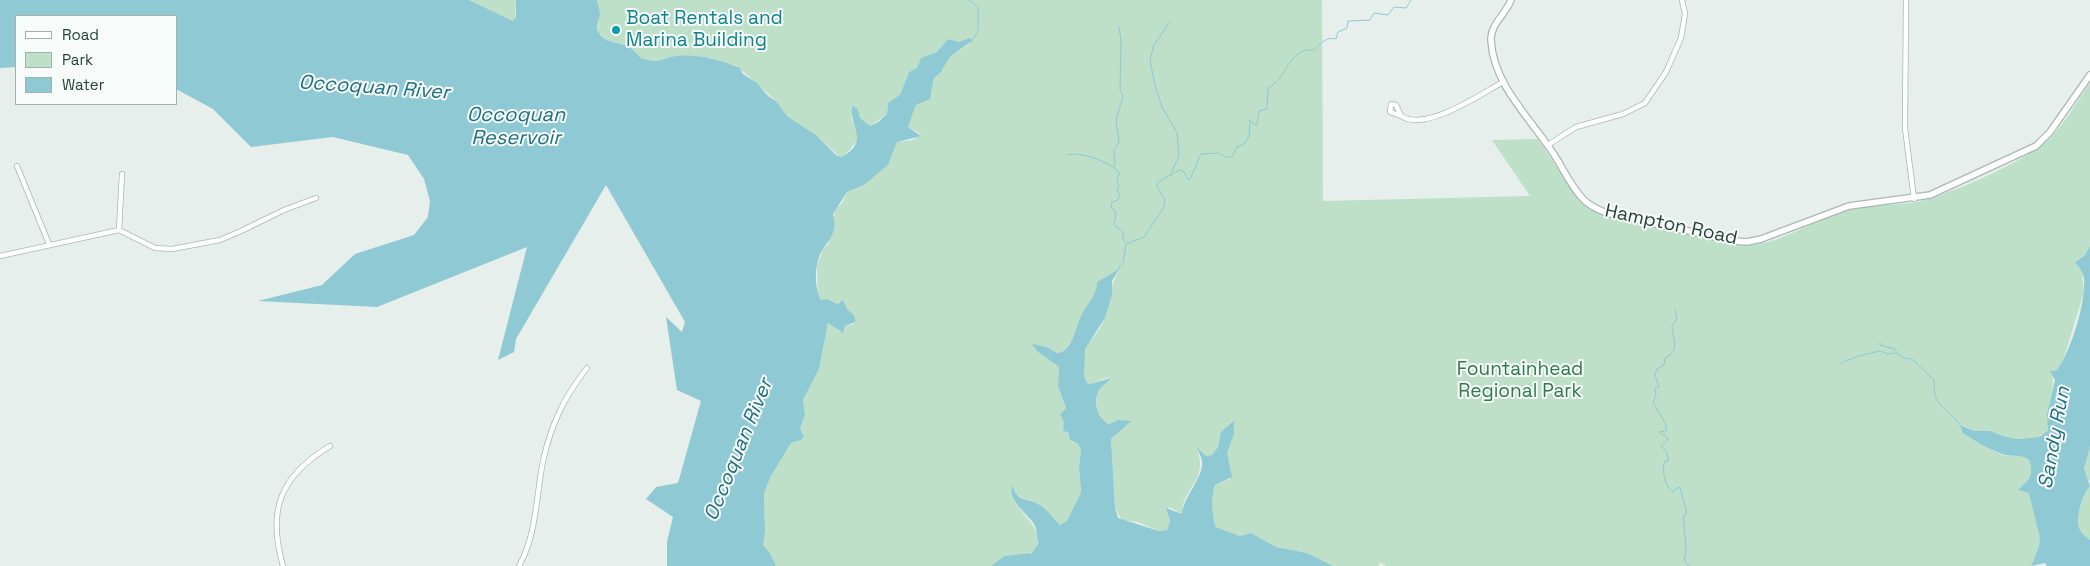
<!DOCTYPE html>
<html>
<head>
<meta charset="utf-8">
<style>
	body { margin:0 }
	#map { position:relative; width:2090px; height:566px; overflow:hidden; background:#e6efeb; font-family:"Space Grotesk",sans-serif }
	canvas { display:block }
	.legend { position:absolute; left:15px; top:15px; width:162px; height:90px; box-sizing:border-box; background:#f7fbf9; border:1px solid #a3b1ad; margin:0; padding:6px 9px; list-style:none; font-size:15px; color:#24423a }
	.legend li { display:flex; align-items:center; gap:10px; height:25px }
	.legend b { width:25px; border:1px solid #a3b1ad }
</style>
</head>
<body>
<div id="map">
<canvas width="2090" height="566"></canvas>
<ul class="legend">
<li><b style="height:6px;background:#fff"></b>Road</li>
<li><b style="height:14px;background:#bfe0c8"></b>Park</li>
<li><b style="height:14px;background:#8ec9d4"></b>Water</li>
</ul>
</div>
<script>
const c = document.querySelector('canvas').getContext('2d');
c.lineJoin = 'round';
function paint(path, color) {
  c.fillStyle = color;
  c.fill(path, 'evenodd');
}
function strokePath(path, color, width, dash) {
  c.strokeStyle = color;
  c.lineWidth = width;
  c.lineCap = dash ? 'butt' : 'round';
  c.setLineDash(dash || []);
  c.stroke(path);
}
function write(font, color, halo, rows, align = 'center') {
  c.font = font + ' "Space Grotesk",sans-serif';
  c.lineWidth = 4;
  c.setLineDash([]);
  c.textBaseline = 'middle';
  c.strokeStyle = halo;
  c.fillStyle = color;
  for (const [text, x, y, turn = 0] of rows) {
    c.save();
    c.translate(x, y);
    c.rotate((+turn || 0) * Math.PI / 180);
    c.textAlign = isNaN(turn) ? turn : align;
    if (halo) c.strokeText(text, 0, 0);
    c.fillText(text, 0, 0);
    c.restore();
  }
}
paint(new Path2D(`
	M469,0H516L515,20L513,21Z
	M597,0H1322L1323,201L1530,196L1492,140L1538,139L1578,199L1596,212L1741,245C1778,247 1810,221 1845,211C1868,204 1893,206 1917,202C1947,196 2029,160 2050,138C2066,122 2077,101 2090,83V246L2085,255L2075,261L2082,272L2084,292L2063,361L2057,370H2052C2056,389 2046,408 2049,428L2040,437L2017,439L2003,436L1990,431H1974L1962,425L1971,438L1995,452L2006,456H2023L2029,460C2035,476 2027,479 2019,490L2029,493C2035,507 2044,532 2039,548C2037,554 2033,559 2031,566H1386L1380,562L1379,566H1333L1307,553L1276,547L1251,533L1240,536L1216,527C1212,518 1211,495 1215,485L1230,479C1234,472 1226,461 1227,452C1228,438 1234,438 1233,420L1221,432L1218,447L1212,455L1206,456L1196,446C1210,482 1183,484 1182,514L1169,507L1167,512L1170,521L1167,530L1159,531L1138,522L1121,520L1115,507L1111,439L1125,425L1115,421L1109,424C1097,417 1093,404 1099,391C1102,385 1107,384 1109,377L1090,384L1087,383L1084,376V349C1092,339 1102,328 1106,315C1111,300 1110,283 1119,270L1097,282C1096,297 1088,302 1082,314C1075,326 1073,351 1057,353L1047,347L1038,346L1059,367L1058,386L1066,408L1060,414L1072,442L1078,444L1081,450L1079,467L1081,492L1067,521L1060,525C1053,518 1048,510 1040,505C1029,498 1018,501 1012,486C1008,512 1045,519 1036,550L1028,554L1004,556L991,566H776L770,553L763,545L765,532L764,493L771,476L791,443L801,440L800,429L805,415L803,400L819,369L828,323L831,322L838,331L844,332L845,326L854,324L855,316C845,307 835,299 821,300L818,293L817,266L823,249L828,244L835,210L842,203L847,192L864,185L888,165L897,142L913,140L921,134L908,127L916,105C932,96 931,96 934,78L941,72L950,57L969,44V38L959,42L948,39L937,52L920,61L917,68L909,72L900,96L888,103L887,114L870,126L860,118L858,109L853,105L851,107L852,120L858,132L857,141L845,155L840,157L816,135L787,116L776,101L737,66L711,58L687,56H673L667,61L646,60L637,56L633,50L605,39L598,32L597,26L600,15Z
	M2090,446V481H2089C2080,472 2086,457 2090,446Z
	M2090,486V540C2086,537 2081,533 2079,528C2076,517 2082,494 2090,486Z`), '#bfe0c8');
paint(new Path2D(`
	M0,0H469L513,21L516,17V0H597C598,5 600,11 600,15C599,22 594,26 599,33C606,45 623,41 633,50C638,55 640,59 648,60C664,63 666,56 677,56C698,54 721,60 740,68L743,74L757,83L768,96L776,101L787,116L816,135L836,155L841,157C872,142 848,125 852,105L858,109L860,118L870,126L878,122L887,114L888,103L900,95L909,72L917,68L921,58L937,52L948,39L959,42L969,38L973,40L950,57L941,72L934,78L930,99L916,105L908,127L921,136L897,142L888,165L864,185L847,192L833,214C837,231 832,236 823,249C814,262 814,287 821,300L827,299L838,304L843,300L847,309L855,316V322L845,326L843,333L828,323L819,369L803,400L805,415L800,429L804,437L801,440L791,443L771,476L764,493L765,532L763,545L770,553L776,566H667V542L673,517L646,499L656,487L678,483L701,401L677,390L666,317L682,332L685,322L606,185L516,339L514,352L498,360L527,247L377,307L258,301L322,285L355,254L414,235L428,217L430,201L424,179L408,155L333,137L251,147L213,109L176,89V16H16V67L0,68Z
	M2090,246V446L2084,469L2090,486C2082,494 2076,517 2079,528C2081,533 2086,537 2090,540V566H2047L2045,563L2031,566L2039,547L2040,538L2029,493L2018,490C2028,480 2035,475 2029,460C2021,453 2011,458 2002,454C1988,449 1975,441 1963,433L1960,425L1974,431H1990L2003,436L2017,439L2040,437L2048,430L2047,414L2055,380L2050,371L2057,370C2071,351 2086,302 2084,279C2083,272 2079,267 2075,262L2085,255Z
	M1123,262L1112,281V295L1105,318L1085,349L1084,376L1087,383L1090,384L1111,378C1108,382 1103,385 1100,389C1092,401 1097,418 1109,424L1118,420L1131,421L1111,439L1115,507L1118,518L1159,531L1167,530L1170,521L1166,508L1182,514C1183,497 1204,477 1202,461C1201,456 1198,451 1196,446L1206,456L1212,455L1218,447L1221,432L1234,420V434L1227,453L1232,477L1215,485C1211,495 1212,518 1216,527L1240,536L1251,533L1276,547L1307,553L1333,566H991L1004,556L1032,553L1038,544C1037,537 1037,529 1034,524C1026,512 1008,502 1012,485C1018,503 1027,497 1040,505C1048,510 1053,518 1060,525L1067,521L1081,492L1079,467L1081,450L1078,444L1070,440L1068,432L1063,431L1064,423L1060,414L1066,408L1058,386L1059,367L1037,351L1032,344L1047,347L1057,353C1073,352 1075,326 1082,314C1088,302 1096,297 1097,282L1116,271Z`), '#8ec9d4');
strokePath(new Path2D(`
	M969,0L978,7V31L971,42
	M1169,23L1154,45L1150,60L1155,86L1162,107L1177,133L1179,156L1171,173
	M1067,155C1083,151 1108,162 1119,172L1117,182L1119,186L1117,191L1120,194L1118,200L1112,202L1111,207L1116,212L1114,225L1123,231V238L1125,243
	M1115,167L1114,150L1119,142L1116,120L1123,96L1120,90L1121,40L1119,27
	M1123,262L1126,244L1144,237L1164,207L1165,200L1157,186L1158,182L1179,170L1184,172L1188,180L1190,179L1201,154L1219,153L1226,157H1232L1237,147L1244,144L1249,136L1250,120L1253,124L1257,125L1259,111L1267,109L1268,88C1289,77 1287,48 1314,50C1321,44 1326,36 1336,39L1338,32L1347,28L1348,21L1370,20L1374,13L1388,15L1394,7L1406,8L1411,0
	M1675,309L1677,319L1672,326C1672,338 1681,351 1665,358L1664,365L1657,369L1655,375L1659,387L1655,388L1656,396L1653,402L1666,425V432L1660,431V433L1667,437L1668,440L1661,446L1666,451L1669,461H1665C1661,469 1665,487 1673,492L1679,487L1680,488L1687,513L1684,515C1682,530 1689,544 1684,561L1690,566
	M1880,342V345L1895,349L1897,353
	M1841,363L1858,356L1880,351L1888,354L1896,353L1904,358L1912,359L1934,380C1933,410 1946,404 1960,425`), '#8ec9d4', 1);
const minor = new Path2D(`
	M1906,0L1905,128L1914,199
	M1391,104L1396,105L1401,116L1390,112Z
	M1401,116C1426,132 1479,95 1503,82
	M1548,145L1576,127L1623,114L1645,103L1666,72L1681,38L1685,14L1682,0
	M17,166L49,244
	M119,230L122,174
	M0,256L119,230L155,248L172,249L220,240L241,231L284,210L316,198
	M283,566C267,510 280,476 330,446
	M519,566C537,534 536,496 543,461C551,425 564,397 587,368`);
const tertiary = new Path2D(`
	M1511,0C1506,14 1490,25 1491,40C1493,84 1530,118 1553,153C1563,168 1571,187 1584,200C1591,207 1599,210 1607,213L1734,241L1747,242L1761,239L1849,206L1930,195L2036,146L2050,132L2090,75`);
strokePath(minor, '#a8b8b2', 6);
strokePath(tertiary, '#a8b8b2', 8);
strokePath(minor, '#fff', 4.5);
strokePath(tertiary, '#fff', 5.5);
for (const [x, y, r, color] of [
	[616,30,5,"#0f9aa8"]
]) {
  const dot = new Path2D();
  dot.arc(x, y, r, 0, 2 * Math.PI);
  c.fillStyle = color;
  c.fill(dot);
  strokePath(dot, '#f7fbf9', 2);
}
write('19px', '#0d838f', '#f7fbf9', [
	["Boat Rentals and",626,19],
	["Marina Building",626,41]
], 'left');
write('19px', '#24423a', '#f7fbf9', [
	["Hampton Road",1671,225,12]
]);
write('19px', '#2d7a4b', '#f7fbf9', [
	["Fountainhead",1520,370],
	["Regional Park",1520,392]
]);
write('italic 20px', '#1c6f80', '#f7fbf9', [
	["Occoquan River",374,88,4],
	["Occoquan",516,116],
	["Reservoir",516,139],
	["Sandy Run",2055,438,-80],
	["Occoquan River",739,450,-68]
]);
</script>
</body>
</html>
